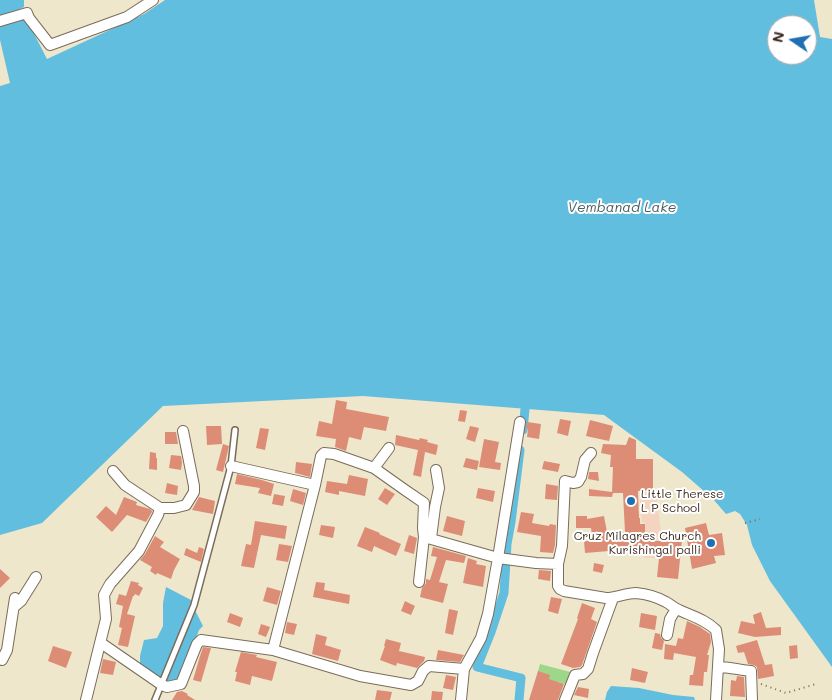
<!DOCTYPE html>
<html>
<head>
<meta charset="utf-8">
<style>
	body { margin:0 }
	#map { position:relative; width:832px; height:700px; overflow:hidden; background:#eee7cc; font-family:Mali,sans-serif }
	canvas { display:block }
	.north { position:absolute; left:767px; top:15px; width:50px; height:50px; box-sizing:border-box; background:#fff; border:1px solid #b1aaa5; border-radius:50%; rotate:282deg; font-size:14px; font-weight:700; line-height:20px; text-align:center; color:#3b2a1e }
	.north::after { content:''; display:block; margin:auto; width:18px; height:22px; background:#1f6fb2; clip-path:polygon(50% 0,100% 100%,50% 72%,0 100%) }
</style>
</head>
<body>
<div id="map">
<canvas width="832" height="700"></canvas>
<div class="north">N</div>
</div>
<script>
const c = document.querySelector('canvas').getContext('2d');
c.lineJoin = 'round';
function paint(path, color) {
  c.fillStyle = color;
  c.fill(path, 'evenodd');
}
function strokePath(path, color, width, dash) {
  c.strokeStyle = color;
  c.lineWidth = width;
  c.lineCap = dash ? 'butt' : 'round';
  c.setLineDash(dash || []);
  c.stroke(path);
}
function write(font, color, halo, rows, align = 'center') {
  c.font = font + ' Mali,sans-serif';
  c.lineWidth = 4;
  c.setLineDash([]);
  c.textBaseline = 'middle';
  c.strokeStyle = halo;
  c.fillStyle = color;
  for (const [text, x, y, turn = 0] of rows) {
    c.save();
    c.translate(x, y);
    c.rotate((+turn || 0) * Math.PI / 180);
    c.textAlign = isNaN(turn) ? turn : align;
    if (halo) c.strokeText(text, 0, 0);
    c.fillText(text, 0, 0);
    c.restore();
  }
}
paint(new Path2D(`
	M639,492L656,493L662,539L656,540V558H644L643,550L646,549L645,523L642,522Z`), '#f4d3c0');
paint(new Path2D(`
	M540,664L574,673L568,685L558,682L556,688L538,671Z`), '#9ed78a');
paint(new Path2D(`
	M0,0H24V7L7,15L0,16Z
	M165,0H814L820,37L832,39V667L770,581L752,545L747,525L740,514L735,511L726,514L713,499L682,472L604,415L363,396L163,406L42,523L0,535V86L10,83L0,40V26L26,18L47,59L144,14ZM777,25H807V55H777Z
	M166,587L193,601L161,681L140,668V656L144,640L157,638L163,626V603Z
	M194,608L203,626L199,630L180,682L166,683Z
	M611,686L639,688L673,695L694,697L695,700H605L607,692Z`), '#61bedf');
strokePath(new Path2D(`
	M523,430L525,409
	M519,700L521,678L477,667L491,632L504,593L507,544L511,522L520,450`), '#61bedf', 9);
paint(new Path2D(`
	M336,400L347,402L346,409L389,417L386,431L364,427L361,440L349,437L346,451L335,447L336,439L316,436L319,421L332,424Z
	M460,410L467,411L465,422L458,421Z
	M560,419L571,421L568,436L557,433Z
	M590,420L613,426L609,441L586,436Z
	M527,422L541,424L539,439L527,437L528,429H526Z
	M206,426H221L222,444L207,445Z
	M470,426L479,428L475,442L466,439Z
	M260,428L269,429L265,450L256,448Z
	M165,432H176L178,444H165Z
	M396,435L419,440L420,438L428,440L427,442L438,445L436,455L425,452L421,477L413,475L418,450L395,445Z
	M629,437L636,440V459H653V490L638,491L639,518H640V524H645V540L674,542L682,540L678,579L657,577L659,558H656L657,547L609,548V551L585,553L584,541H593L591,528H576V516H587V519L604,516L607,532H625L623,493H613L612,497L589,496V489L612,492L613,467H610L611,455L601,453L603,444L626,445Z
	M484,439L499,442L495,462L501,463L500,470L479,467Z
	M223,444L229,446L223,472L216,470Z
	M150,452L156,453V458H157V470L149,469Z
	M171,455L181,456L182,463L181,470L169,468Z
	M466,458L479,461L477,470L463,467Z
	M544,461L560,464L558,472L542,469Z
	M296,462L312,464L310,477L295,473Z
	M589,472H598L599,481L588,479Z
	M237,474L262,480L274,484L271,496L258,493L260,488L235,484Z
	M349,475L368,479L365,496L339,491V495L325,492L327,481L347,484Z
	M167,483L178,486L177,495L165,493Z
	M546,484L558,486L557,500L545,499Z
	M385,488L395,494L387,505L378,499Z
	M478,488L495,491L493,502L476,498Z
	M293,489L306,493L303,505L290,501Z
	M274,494L285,496L283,506L272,504Z
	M124,497L137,502L136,505L150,509L152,511V512L146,522L127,515L112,532L96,517L106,506L116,515Z
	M199,497L215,501L213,514L192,510Z
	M521,512L534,514L532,523L549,526L550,524L556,525L555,545L553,553L540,552L541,536L517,532Z
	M447,516L465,521L462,536L443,531Z
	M255,521L287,526L285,539L261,535L254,568L241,566L246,544L251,545Z
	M706,523L709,535L722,533L725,555L714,556L716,563L692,569L685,528Z
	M321,525L335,527L333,538L319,535Z
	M365,527L380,533L379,534L401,544L396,556L374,546L372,552L357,546Z
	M409,535L417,538L414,554L404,551Z
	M155,536L164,542L160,547L180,559L174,570L171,579L157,573L156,575L150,571L152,567L140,560L145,554Z
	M279,544L292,546L288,562L276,560Z
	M199,547L204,549L201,562L184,555L186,548L197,553Z
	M433,547L466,556L464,563L446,560L439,582L448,584L443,603L420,597L422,588L426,583V579L430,580L437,557L431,556Z
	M468,558L477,561L476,564L486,566L483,587L463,583Z
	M594,563L604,565L602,573L593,571Z
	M0,569L10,578L0,588Z
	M539,570L551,571L550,581L538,579Z
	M131,581L139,583L138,585L143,588L139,596L135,594L134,596H133L127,614L135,616L128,647L118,645L122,628L119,627L123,606L116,604L119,594L126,596Z
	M316,582L325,583L324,590L350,595L349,604L313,597Z
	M267,587L281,591L277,605L263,601Z
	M551,597L562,599L558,614L548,611Z
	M405,601L415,606L411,615L401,611Z
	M582,603L595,608L591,619L597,622L582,665L580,667L573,668L561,664L578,619L577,618Z
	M449,609L458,611L453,635L445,633Z
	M761,612L766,628L781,627V635L755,637L738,633L741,621L755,624L753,615Z
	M230,613L243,618L240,627L227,622Z
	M641,613L657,616L655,630L639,627Z
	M687,621L700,627L710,634L711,642L707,655H709L707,672H704L703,686L689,685L690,675H693L696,657L674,653L673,660L664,659L665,644L676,646L678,638L683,639Z
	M287,622L297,624L294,635L285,633Z
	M261,624L270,627L266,637L258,634Z
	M655,633L660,634L661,638L664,641L662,650L652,648Z
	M316,634L327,637L325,645L341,650L338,661L312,654Z
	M386,639L401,643L399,651L425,657L424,661L417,668L397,663L396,666L380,660L385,646H384Z
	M757,640L765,665L772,664L774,676L758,679L757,667L754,665L748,664L744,652L738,653L736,646Z
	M797,645L798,658L790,659L789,646Z
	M53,646L72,652L66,668L48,661Z
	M203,647L211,648L201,682L193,680L200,656Z
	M438,650L464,655L460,662L436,660Z
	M241,652L257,655L256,657L277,662L272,681L252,676L250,685L235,681L237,672H235Z
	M103,659L116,662L113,675L100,673Z
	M632,668L648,672L645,683L630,680Z
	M538,671L550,675L549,679L564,684L558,700H529Z
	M446,675L456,677L453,690L443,688Z
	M737,676L744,677L745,697L730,696L731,680L736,681Z
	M578,687L589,689L588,698L574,695Z
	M377,690L392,692L390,700H375Z
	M182,691L188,694L187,695L195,700H172L177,692Z
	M432,691L443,692L442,700H431Z`), '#dd8d75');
const service = new Path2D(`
	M155,700L194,605L231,466L235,430`);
const minor = new Path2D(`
	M0,21L27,13L29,18L50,45L127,17L153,0
	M231,466L315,485L321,456L324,453L334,454L374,468L405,490L424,503L423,528L424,537L498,558L520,422
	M374,468L389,448
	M160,508H174L186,505L194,492V486L183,431
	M431,538L435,507L439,488L436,470
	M558,564L562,546L565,481L573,483L578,482L581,477L585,460L591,453
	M419,582L424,537
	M14,607L21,601L36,577
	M667,635L670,619L676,609
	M101,643L162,685L167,687L181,684L197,644L201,640L273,650L360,676L411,685L418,681L423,671L429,666L464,669L481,638L488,614L498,558L536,563L558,564V586L560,589L564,591L606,598C616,598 626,593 636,593C647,594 657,597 666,602C670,604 674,608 679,610C692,616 706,620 716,630L719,649L716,700
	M273,650L315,485
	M0,659L2,660L7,650L15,598
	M718,667C729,667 740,670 751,671L752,700
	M86,700L106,619L104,595L110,584L139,551L158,515L160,508L125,485L113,471
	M461,700L464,669
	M565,700L575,675L583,674L588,669L593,653L613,598`);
strokePath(service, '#7a6c5b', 8);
strokePath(minor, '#7a6c5b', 12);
strokePath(new Path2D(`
	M745,523L760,519
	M761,684L786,693L816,684`), '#7a6c5b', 2, [1, 4]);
strokePath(service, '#fff', 5);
strokePath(minor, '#fff', 10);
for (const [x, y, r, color] of [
	[631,501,5,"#1f6fb2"],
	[711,543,5,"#1f6fb2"]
]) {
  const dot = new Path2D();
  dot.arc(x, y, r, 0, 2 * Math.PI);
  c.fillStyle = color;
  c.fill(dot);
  strokePath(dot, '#fff', 2);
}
write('12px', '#3b2a1e', '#fff', [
	["Little Therese",641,494],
	["L P School",641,508],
	["Cruz Milagres Church",701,536,"right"],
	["Kurishingal palli",701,550,"right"]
], 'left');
write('italic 14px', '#485e62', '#fff', [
	["Vembanad Lake",622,208]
]);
</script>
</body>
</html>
